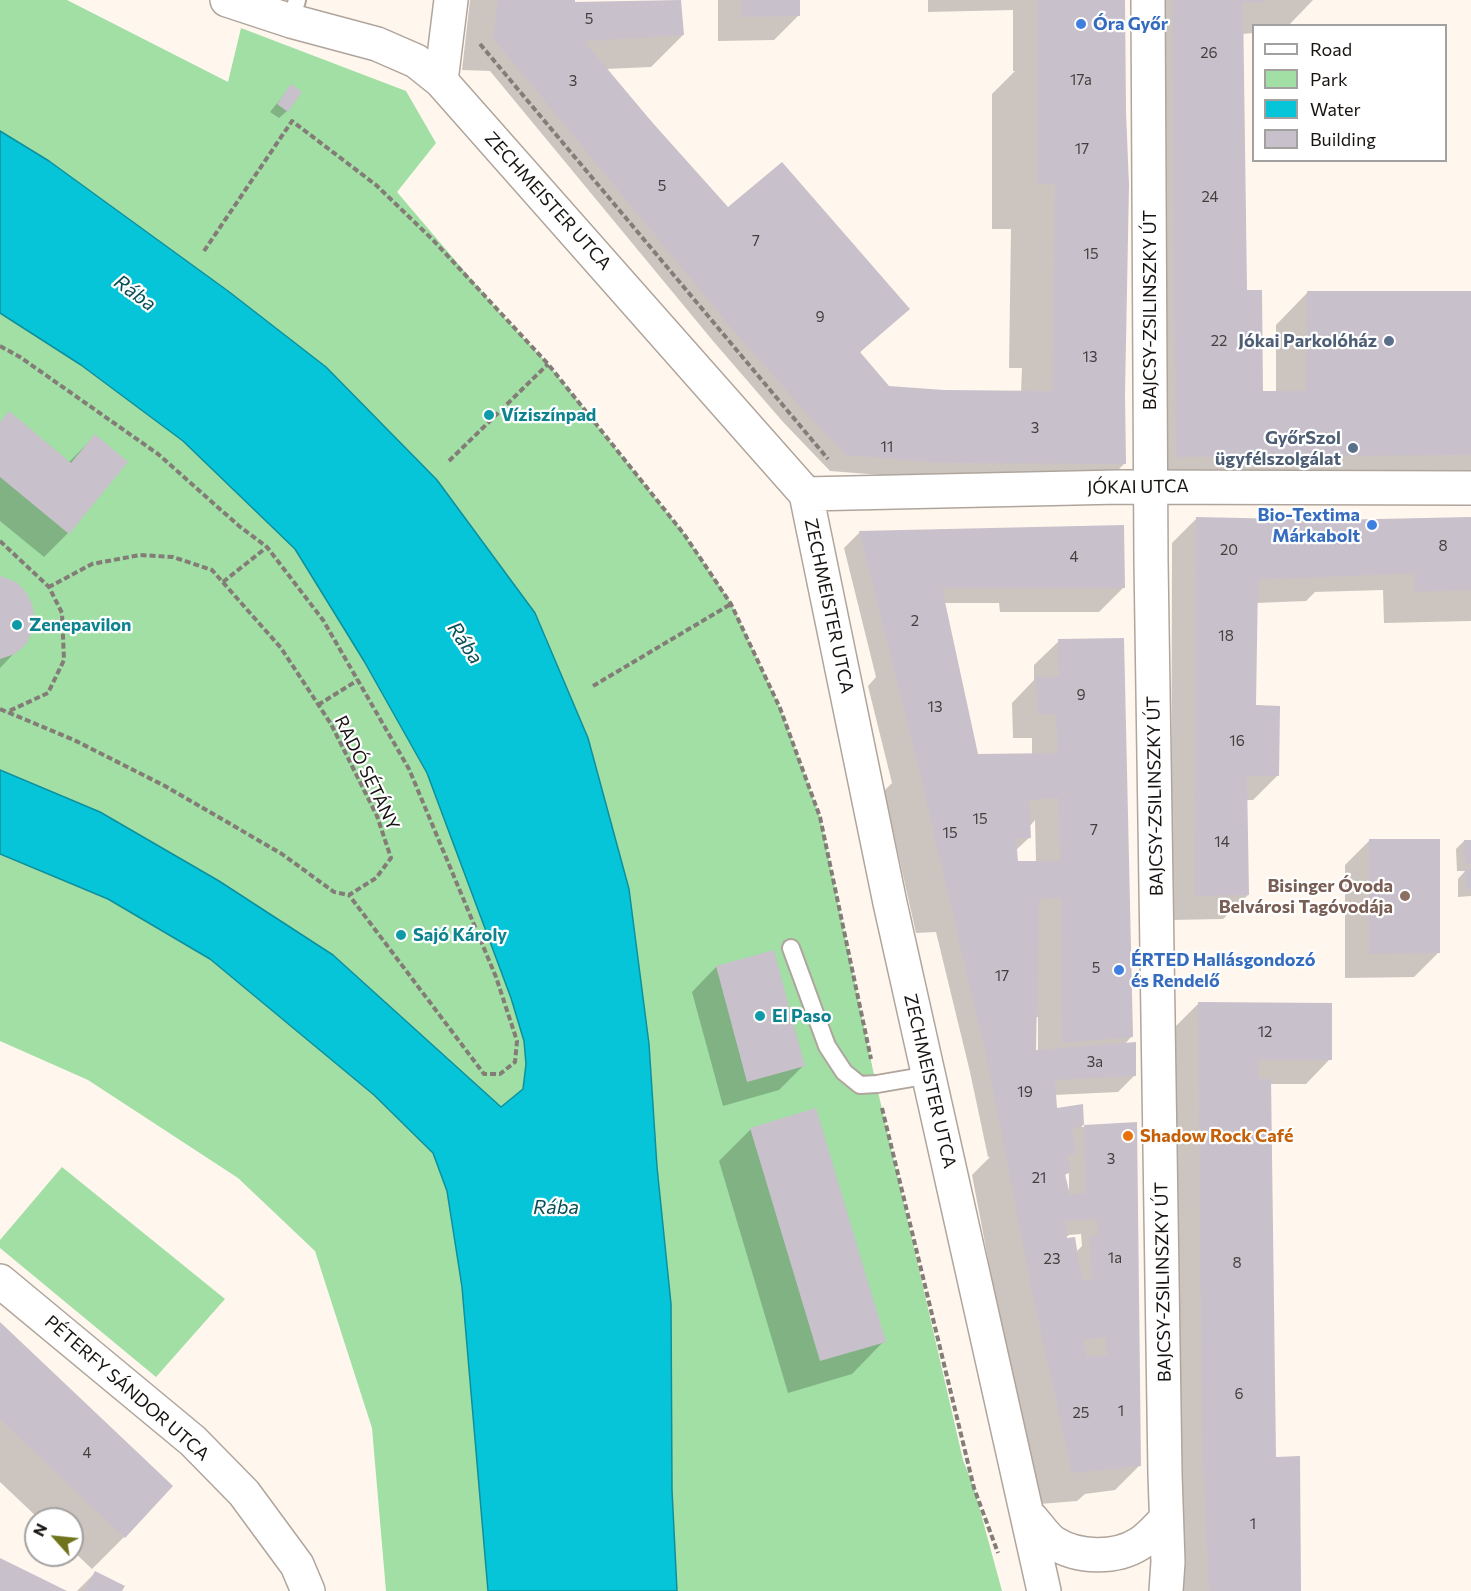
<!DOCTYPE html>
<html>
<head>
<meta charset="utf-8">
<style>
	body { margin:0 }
	#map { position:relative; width:1471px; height:1591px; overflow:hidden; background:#fff6ee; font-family:Commissioner,sans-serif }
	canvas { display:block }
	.legend { position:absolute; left:1252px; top:24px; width:195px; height:138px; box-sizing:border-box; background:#fff; border:2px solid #a3a1a0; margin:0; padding:8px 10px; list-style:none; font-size:18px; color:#181411 }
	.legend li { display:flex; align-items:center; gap:12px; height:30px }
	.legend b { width:30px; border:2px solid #a3a1a0 }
	.north { position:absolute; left:24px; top:1507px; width:60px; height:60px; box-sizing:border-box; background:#fff; border:2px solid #a3a1a0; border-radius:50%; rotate:297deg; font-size:16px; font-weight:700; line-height:24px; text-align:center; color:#181411 }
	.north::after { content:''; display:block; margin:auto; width:21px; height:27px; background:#6f741c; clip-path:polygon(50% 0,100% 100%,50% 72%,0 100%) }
</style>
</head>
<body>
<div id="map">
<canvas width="1471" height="1591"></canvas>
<ul class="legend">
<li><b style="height:8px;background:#fff"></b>Road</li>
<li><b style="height:16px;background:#a1dfa5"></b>Park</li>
<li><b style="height:16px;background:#07c5d9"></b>Water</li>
<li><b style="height:16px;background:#c8c0ca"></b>Building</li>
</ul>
<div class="north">N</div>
</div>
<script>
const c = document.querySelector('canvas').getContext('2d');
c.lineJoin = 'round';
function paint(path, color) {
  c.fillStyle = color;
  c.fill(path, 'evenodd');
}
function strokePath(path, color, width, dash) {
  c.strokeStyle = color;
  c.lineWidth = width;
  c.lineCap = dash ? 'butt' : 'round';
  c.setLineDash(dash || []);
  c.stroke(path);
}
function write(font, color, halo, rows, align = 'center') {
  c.font = font + ' Commissioner,sans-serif';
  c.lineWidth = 4.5;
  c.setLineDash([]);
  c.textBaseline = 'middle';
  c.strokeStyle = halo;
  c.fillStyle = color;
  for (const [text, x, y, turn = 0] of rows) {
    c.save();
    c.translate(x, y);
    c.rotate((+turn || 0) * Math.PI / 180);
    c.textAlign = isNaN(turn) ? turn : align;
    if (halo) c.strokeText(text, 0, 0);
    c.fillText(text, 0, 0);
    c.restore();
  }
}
paint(new Path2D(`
	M0,0H67L228,82L241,28L406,91L436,143L397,192L500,313L548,364L684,534L731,603L780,708L820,817L873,1070L963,1460L974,1488L1002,1591H677L672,1490L671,1304L657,1167L649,1044L629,889L588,738L535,613L437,480L228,291L49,161L0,131Z
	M0,313L81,365L183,441L295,549L364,661L427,773L511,998L524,1041L526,1064L523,1089L501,1107L333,955L219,881L100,812L0,770Z
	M0,854L108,899L210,959L374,1095L433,1153L447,1191L462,1287L488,1591H386L372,1428L315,1251L238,1178L88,1080L0,1041Z
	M62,1167L225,1299L156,1377L0,1248V1240Z`), '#a1dfa5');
const water = new Path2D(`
	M0,131L49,161L228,291L326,367L437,480L535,613L588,738L629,889L649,1044L657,1167L671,1304L672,1490L677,1591H488L462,1287L447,1191L433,1153L374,1095L210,959L108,899L0,854V770L100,812L219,881L333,955L501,1107L523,1089L526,1064L524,1041L511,998L427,773L364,661L295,549L183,441L81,365L0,313Z`);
paint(water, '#07c5d9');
strokePath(water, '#0c909d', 1.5);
paint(new Path2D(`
	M470,0H573V4L683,35L651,67L606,69L727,209L908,309L859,353L888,388L944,392H1021L1022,368H1009L1011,229H992V94L1015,71H1013V10L928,12V0H1123L1125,463L1100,488L920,478L830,471L783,422L713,341L490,71L462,70Z
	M718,0H799V15L774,40L718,41Z
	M1141,0H1313L1288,26H1254V33L1242,34L1245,291L1262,393H1276V325L1308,292H1471V481H1152Z
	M291,86L287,111L279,118L270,112Z
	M0,422L69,462L95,436L68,533L44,557L0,521Z
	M1471,518V621L1384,623L1383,590L1315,592L1306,601L1256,603L1254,706L1278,775L1253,800H1246L1248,895L1223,919L1171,920L1172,543L1196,519L1331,521Z
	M860,532L1123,588L1099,612H1000L999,603H944L976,755H1032V738H1013L1012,703L1034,680V665L1059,641L1132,1036L1124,1045L1135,1075L1118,1092L1054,1095L1055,1110L1081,1106L1082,1127L1136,1124L1139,1466L1115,1490L1085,1494L1077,1501L1040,1504L1004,1343L972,1175L990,1157H988L970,1072L936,932L916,933L884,791L892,783L868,686L876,677L844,548ZM1035,820L1036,862H1016L1015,851L1030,837L1029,827ZM1035,1017H1038V1051L1034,1052ZM1069,1172V1192L1068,1193L1064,1176ZM1081,1234L1082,1246L1076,1252L1064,1239L1069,1235Z
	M0,578L24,643L0,668Z
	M1369,841L1439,952L1414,977L1345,978V865Z
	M1464,841H1471V896L1458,897V879L1465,871H1457L1456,849Z
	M773,952L803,1066L779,1090L723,1106L692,992L716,967Z
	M1199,1003L1330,1059L1306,1084H1270L1275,1456L1299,1591H1163L1174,1028Z
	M751,1129L884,1341L852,1374L788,1393L719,1161Z
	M0,1324L124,1537L92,1569L72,1550V1519H39L0,1482Z
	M95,1573L120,1591H77Z`), '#0003');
paint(new Path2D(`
	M498,0H575V2L681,0L684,35L584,41L651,121L728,207L782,162L910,309L860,352L889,386L944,390L1052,391L1055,184H1037V0H1125L1126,112L1129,185L1125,394L1126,464L944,463L846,455L799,405L729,325L493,38Z
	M742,0H800V16L742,17Z
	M1172,0H1264V2H1243L1247,290H1262L1263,391H1306L1307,291H1471V455L1176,457Z
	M291,84L302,92L288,112L277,104Z
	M9,411L71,463L95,434L128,462L69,534L0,477V422Z
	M1196,517L1331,520L1471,517V590L1415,592V573L1258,580L1256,705L1280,706L1279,776H1247L1249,895L1195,896Z
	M1124,525L1125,588H942L978,754L1058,753L1056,714H1037L1036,677L1059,676L1058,639L1124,638L1133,1037L1062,1043L1061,898L1039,899L1036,1050L1136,1042V1076L1055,1080L1057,1108L1083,1104L1084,1125L1072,1128L1076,1154L1068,1155L1070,1173L1065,1174L1070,1195L1085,1193L1084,1125L1137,1122L1141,1466L1072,1473L1036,1310L986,1055L916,757L859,531ZM1059,798L1060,861H1018L1016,839L1031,838L1029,800ZM1097,1219L1098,1235L1090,1236L1092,1280L1082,1281L1075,1237L1067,1238L1065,1221ZM1106,1337L1107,1355L1087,1357L1083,1340Z
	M0,576L16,582L26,592L32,604L35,618L32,632L26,644L15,654L0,659Z
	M1369,839H1440V953L1369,954Z
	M1464,840H1471V864H1465Z
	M1465,869H1471V889H1466Z
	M774,950L805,1066L747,1082L716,966Z
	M1198,1002L1332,1003V1060H1258V1079H1271L1276,1457L1300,1456L1301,1591H1209L1203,1459L1201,1332Z
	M816,1108L886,1342L820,1361L750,1128Z
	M0,1322L173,1486L125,1538L0,1419Z
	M0,1558L67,1591H0Z
	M95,1571L125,1586L122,1591H85Z`), '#c8c0ca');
const lane = new Path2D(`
	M291,21L297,0
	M791,948L827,1046L844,1072L860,1085L877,1084L929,1075`);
const street = new Path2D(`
	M227,0L291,21L377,44L416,61L441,81L806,494L890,903L1044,1591
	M1148,0L1151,561L1165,1474L1168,1562L1166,1591
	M441,81L451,0
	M806,494L1119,487L1471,488
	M0,1281L193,1441L244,1493L297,1565L308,1591
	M1032,1519C1039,1527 1046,1538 1054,1543C1078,1558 1115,1559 1139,1544C1149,1538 1158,1527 1166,1519`);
strokePath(lane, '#afa59c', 20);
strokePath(street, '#afa59c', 36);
strokePath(new Path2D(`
	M480,44L828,459
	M204,251L292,121L376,185L432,239L548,364L684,534L731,604L780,708L820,817L871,1059
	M0,346L20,357L158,454L239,526L267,547L323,620L409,769L496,977L517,1041L515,1062L500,1074H484L349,895
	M449,461L548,364
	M0,541L49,587L62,613L64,660L48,693L7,712
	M223,582L267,547
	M593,686L731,604
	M318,705L358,680
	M0,709L74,740L165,786L282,854L334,892L349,895L376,878L391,858L377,816L331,724L281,648L212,570L173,557L140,555L92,564L49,587
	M882,1108L974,1488L998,1553`), '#837c77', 4, [6, 3]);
strokePath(lane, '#fff', 16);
strokePath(street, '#fff', 33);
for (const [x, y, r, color] of [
	[1081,24,6,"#3f7fe0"],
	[1389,341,6,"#5c6f8a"],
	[489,415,6,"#0f9aa8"],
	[1353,448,6,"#5c6f8a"],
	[1372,525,6,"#3f7fe0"],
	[17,625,6,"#0f9aa8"],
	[1405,896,6,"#8d6e63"],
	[401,935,6,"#0f9aa8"],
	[1119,970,6,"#3f7fe0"],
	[760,1016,6,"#0f9aa8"],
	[1128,1136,6,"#e8710a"]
]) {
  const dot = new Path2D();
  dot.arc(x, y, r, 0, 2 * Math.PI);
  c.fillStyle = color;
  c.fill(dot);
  strokePath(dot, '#fff', 2);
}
write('15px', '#443f3f', null, [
	["5",589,19],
	["26",1209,53],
	["17a",1081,80],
	["3",573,81],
	["17",1082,149],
	["5",662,186],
	["24",1210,197],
	["7",756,241],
	["15",1091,254],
	["9",820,317],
	["22",1219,341],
	["13",1090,357],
	["3",1035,428],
	["11",887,447],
	["8",1443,546],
	["20",1229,550],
	["4",1074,557],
	["2",915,621],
	["18",1226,636],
	["9",1081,695],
	["13",935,707],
	["16",1237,741],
	["15",980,819],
	["7",1094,830],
	["15",950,833],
	["14",1222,842],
	["5",1096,968],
	["17",1002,976],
	["12",1265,1032],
	["3a",1095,1062],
	["19",1025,1092],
	["3",1111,1159],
	["21",1039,1178],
	["1a",1115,1258],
	["23",1052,1259],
	["8",1237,1263],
	["6",1239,1394],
	["1",1121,1411],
	["25",1081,1413],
	["4",87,1453],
	["1",1253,1524]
]);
write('bold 18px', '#366cbe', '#fff', [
	["Óra Győr",1093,24],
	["Bio-Textima",1360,515,"right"],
	["Márkabolt",1360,536,"right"],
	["ÉRTED Hallásgondozó",1131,960],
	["és Rendelő",1131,981]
], 'left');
write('18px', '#181411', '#fff', [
	["ZECHMEISTER UTCA",548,201,48],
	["BAJCSY-ZSILINSZKY ÚT",1150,310,-90],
	["JÓKAI UTCA",1138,487,-1],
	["ZECHMEISTER UTCA",829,606,78],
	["RADÓ SÉTÁNY",367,773,64],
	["BAJCSY-ZSILINSZKY ÚT",1155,796,-91],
	["ZECHMEISTER UTCA",930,1081,77],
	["BAJCSY-ZSILINSZKY ÚT",1163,1282,-91],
	["PÉTERFY SÁNDOR UTCA",127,1388,41]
]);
write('bold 18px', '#4e5e75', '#fff', [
	["Jókai Parkolóház",1377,341],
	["GyőrSzol",1341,438],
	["ügyfélszolgálat",1341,459]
], 'right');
write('bold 18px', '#0d838f', '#fff', [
	["Víziszínpad",501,415],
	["Zenepavilon",29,625],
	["Sajó Károly",413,935],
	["El Paso",772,1016]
], 'left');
write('bold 18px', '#785e54', '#fff', [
	["Bisinger Óvoda",1393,886],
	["Belvárosi Tagóvodája",1393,907]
], 'right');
write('bold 18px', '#c56008', '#fff', [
	["Shadow Rock Café",1140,1136]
], 'left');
write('italic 20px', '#0a4f57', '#fff', [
	["Rába",135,293,36],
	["Rába",465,643,56],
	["Rába",556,1207]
]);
</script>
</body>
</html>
